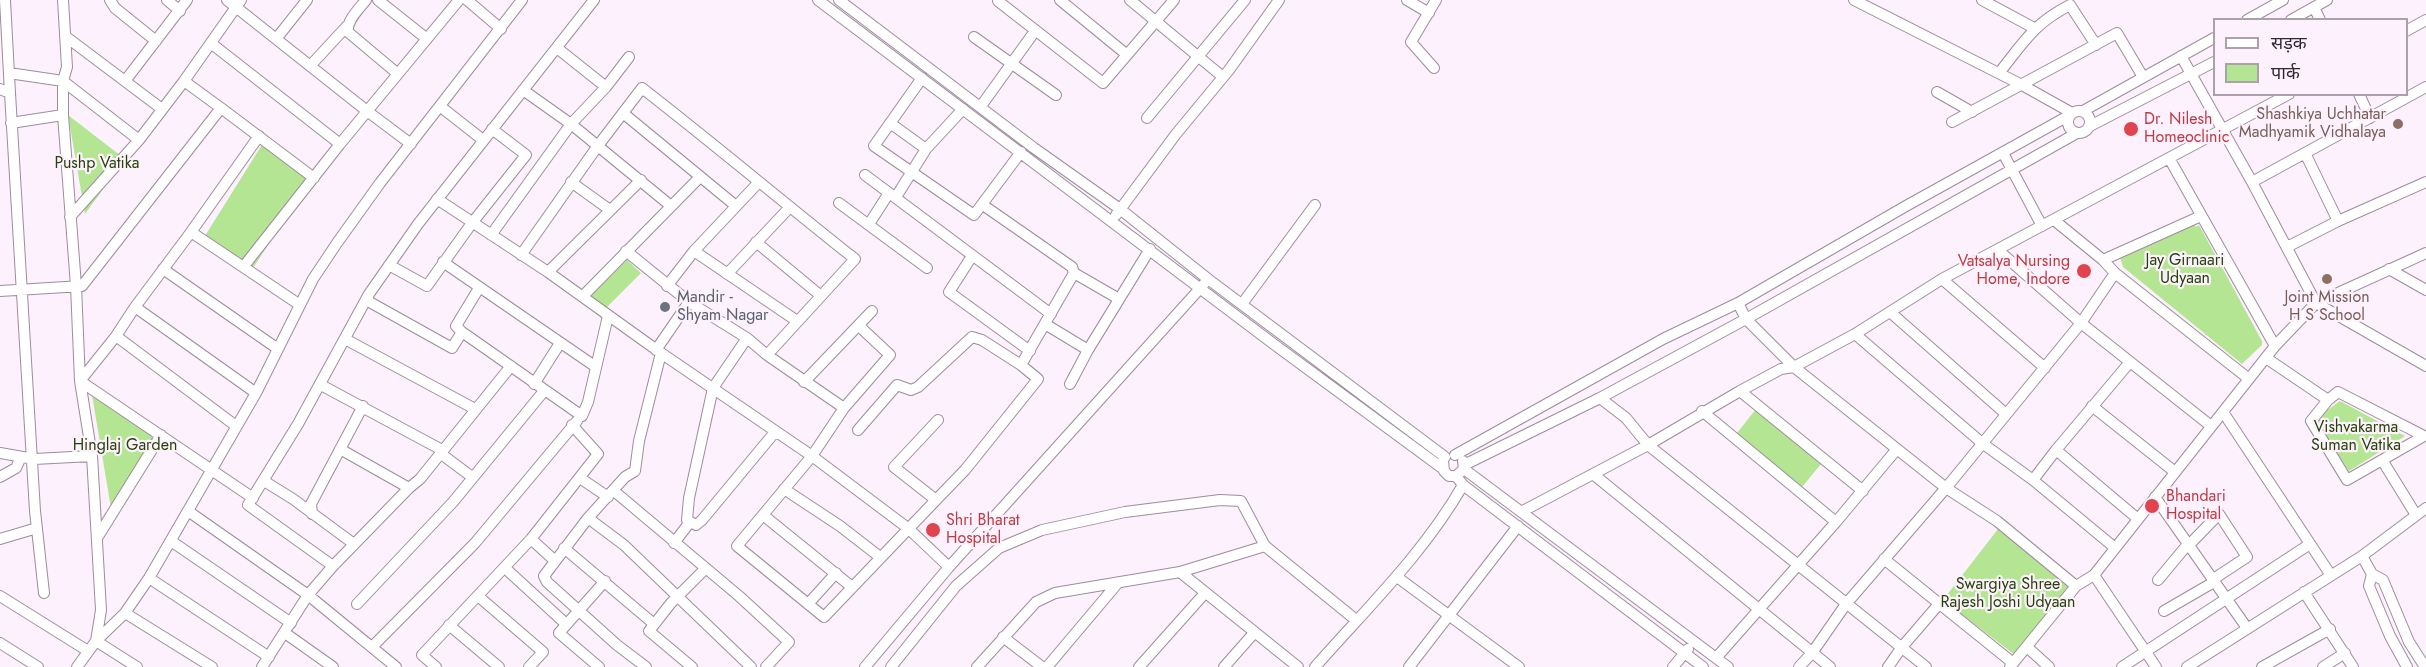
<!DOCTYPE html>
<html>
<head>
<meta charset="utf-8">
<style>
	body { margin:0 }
	#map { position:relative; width:2426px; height:667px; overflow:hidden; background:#fdf1fd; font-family:Jost,"Noto Sans Devanagari",sans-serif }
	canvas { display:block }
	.legend { position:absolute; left:2213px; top:18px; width:195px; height:78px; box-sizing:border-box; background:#fdf1fd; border:2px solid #aba1ab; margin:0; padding:8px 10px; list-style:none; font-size:18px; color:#312930 }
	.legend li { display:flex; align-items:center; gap:12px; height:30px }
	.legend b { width:30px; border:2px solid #aba1ab }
</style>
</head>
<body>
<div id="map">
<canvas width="2426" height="667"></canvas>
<ul class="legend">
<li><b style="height:8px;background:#fff"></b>सड़क</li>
<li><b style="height:16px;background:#b4e592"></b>पार्क</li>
</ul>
</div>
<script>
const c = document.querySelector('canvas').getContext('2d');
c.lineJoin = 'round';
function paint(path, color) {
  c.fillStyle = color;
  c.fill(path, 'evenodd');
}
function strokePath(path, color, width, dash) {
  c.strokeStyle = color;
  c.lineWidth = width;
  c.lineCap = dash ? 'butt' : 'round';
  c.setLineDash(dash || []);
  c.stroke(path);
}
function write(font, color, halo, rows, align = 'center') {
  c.font = font + ' Jost,sans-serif';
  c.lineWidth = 4.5;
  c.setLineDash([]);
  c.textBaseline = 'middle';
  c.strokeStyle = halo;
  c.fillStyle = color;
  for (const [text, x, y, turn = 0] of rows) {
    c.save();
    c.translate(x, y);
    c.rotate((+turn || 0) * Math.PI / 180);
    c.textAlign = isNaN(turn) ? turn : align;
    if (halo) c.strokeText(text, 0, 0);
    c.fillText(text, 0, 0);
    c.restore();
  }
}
paint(new Path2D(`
	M68,115L125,159L85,214Z
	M265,140L313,177L251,271L203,239Z
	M2194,224L2196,227L2199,225L2262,341V345L2242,364L2123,267L2120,257Z
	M627,260L641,273L606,308L591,296Z
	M92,395L157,440L112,514Z
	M2340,401L2405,436L2349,471L2315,419Z
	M1756,409L1821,464L1802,487L1737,433Z
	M1998,529L2069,588L2015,655L1943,600Z`), '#b4e592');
const minor = new Path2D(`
	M63,0L67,67L63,81V115L76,286L80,381L92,456L101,610L96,641L137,667
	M110,0L115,8L156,41
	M167,0L180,11
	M227,0L367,111L411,144
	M366,0C359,9 346,21 348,32L398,74
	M378,0L427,39
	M467,0L501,29
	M818,0L1275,345L1442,468
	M839,0L1034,148L1120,209L1208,279L1445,457
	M999,0L998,1L1103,83L1174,0
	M1060,0L1126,54
	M1130,0L1223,77
	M1407,0L1429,13
	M1854,0L2022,85L2072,113
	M1982,0L2034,28
	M2314,7L2320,20
	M2247,20L2283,0
	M2291,20L2327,0
	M2406,31L2426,20
	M65,36L162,109
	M974,37L1056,95
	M276,39L307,0
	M212,44L340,144L459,0
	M557,48L606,87
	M2181,56L2252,182L2316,303L2426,366
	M310,66L347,26
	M1434,68L1411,42L1436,0
	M9,73L63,81L139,140
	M1999,73C2024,42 2033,24 2070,5L2096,45
	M922,78L874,146L974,215L1021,152
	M125,81L187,0
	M184,81L241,0
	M0,89L10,93L5,0
	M523,90L571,124L671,206
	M1937,92L1972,112
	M10,93L35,511L44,593
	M2359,94L2370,118
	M981,106L1035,31
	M441,107L483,140
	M2068 122a11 11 0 1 1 22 0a11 11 0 1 1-22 0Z
	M2083,111L2214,38
	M623,113L736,206
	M1147,118L1245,0
	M1952,122L2117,33L2143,77
	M11,123L63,115
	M890,123L926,149
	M2090,126L2214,62
	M2003,153L2042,226
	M2305,153L2338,221
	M2169,158L2275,346
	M865,175L1051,314
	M571,182L610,210
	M2252,182L2426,87
	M896,197L926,149L963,109
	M437,199L548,272L661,353L812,456L909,529L949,567
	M839,203L927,268
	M983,205L1072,267L1074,273L1119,299
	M1116,215L1176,134L1229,70L1279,0
	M70,217L139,140L184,81L221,108
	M2054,220L2103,260L2115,273L2249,379
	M869,224L889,193
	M191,232L259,136
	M491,235L571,124L606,87L629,57
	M756,242L821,296
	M2287,247L2338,221L2426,182
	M1998,250L2081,323L2211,426
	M626,251L689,302L747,338L767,355L844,408
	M694,251L797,321
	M521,255L597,147L642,88C714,144 783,202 855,259L767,355
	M972,256L949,292L1030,351
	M2103,260L2201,216
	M443,262L596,367
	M389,265L427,286L472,223L526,155L492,129
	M244,266L340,144
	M163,269L278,349
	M2389,269L2426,290
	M548,272L641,180
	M727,274L790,207
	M1942,279L2045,368
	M667,286L694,251L759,182
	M0,291L82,286L221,108L314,178
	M583,296L700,177
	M366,300L452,348L462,332L582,416L588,402L608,316
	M1738,303L1746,319L1794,367L1946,488L1997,521L2076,586
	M1242,304L1315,205
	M135,307L191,232L300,305
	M1890,312L2006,414
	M1045,324L1088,350
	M859,326L890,355L844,408L812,456L737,546L824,617L936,500
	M462,332L456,326L479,288
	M1855,334L1982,443L2033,480L2114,547
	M116,336L135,307L256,393
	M747,338L713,388L689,498L687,520L696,525L702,520L775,432
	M345,339L475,409
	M656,350L689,302
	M2266,358L2328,400
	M804,382L872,311
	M534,384L560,343
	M1070,384L1088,350L1150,249
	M321,385L442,450
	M1740,391L1863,491
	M2338,392L2424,436L2347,480L2311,421L2328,400Z
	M1600,398L1626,418L1648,445L1926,667
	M2092,406L2175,472
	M1702,411L1836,522
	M2223,412L2330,574
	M938,420L894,467L936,500L965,470L1038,379L1021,365L1074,273
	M236,426L116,336L80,381L253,498
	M858,430L897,385L911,390L918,387L972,337L982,340L1021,365
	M340,449L409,488
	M2056,450L2138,519
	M0,453L34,459L92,456
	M440,453L472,477
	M1455,455L1663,339L1738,303L1906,206L2070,115
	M2382,460L2416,515
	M1443,461L1444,471L1449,476H1456L1464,469
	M1463,461L1464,469L1728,667
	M1464,465L1600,398L1746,319L2077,133
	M1593,474L1830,667
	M1456,476L1463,485L1703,667
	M0,477L16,468L21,457
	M580,478L608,497
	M2033,480L2056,450L2130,362
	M264,481L293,499L354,544
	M784,489L840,526L880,557
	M614,491L739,596L789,642L766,667
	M2155,497L2247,628
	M188,511L308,595L396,667
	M1521,512L1648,445L1740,391L1781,369L1794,367L1855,334L1942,279L2289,94
	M312,514L311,504L363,406
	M763,515L852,587
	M588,518L624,545L751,667
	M97,538L161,435
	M0,539L37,528
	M531,539L554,560
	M171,541L291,623
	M674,543L690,522
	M2189,545L2219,514L2247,557L2212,580
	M564,548L654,624
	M2362,556L2372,574L2383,580L2409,642L2425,667
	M1884,559L2013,663
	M333,566L248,505L298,424L369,294L418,224L594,0
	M505,568L566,624
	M1180,572L1298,667
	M2372,574L2369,586L2390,636L2407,667
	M2094,575L2156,667
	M1397,577L1519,667
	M149,578L269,657
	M2158,580L2188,544
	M2304,592L2353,667
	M0,596L88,651
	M478,596L543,652L529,667
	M357,604L453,502L544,391
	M808,604L836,573
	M2164,611L2214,582
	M125,613L212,667
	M449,625L499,667
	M285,633L333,667
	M1003,637L1042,667
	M0,643L38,667
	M372,647L475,543L577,421
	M2027,647L2049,667
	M1716,658L1836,522L1897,449
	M77,667L96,641L125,613L149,578L256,393L313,279L337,243L380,183L522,0
	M262,667L308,595L333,566L409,488L420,479L511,366
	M436,667L422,655L531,539L598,454L572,425
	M599,667L559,633L605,581
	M646,667L617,645L547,582L544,576L588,518L625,477L635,471L639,441L661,353
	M692,667L649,631L671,603L705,569
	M865,667L949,567L1204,284
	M891,667L956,586L999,548L1042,530L1125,512L1220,500L1241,501L1265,546L1356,620
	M977,667L1036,602L1055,593L1180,572L1265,546
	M1047,667L1117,584
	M1139,667L1205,593
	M1224,667L1254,633
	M1315,667C1367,608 1424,553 1463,485
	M1409,667L1518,526
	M1673,667L1688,649
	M1799,667L1812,653L1846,604L1946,488L2081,323L2115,273
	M1888,667L1902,647L1939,604
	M2010,667L2076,586L2094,575L2275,346L2316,303L2426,253
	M2122,667L2310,544
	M2187,667L2362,556L2426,508
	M2262,667L2330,629
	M2323,667L2345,653`);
strokePath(minor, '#9e8c9d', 12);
strokePath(minor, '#fff', 10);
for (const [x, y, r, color] of [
	[2398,124,6,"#8d6e63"],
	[2131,129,8,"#e0444e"],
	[2084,271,8,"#e0444e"],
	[2327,279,6,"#8d6e63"],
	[665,307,6,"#6b7280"],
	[2152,506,8,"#e0444e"],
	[933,530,8,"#e0444e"]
]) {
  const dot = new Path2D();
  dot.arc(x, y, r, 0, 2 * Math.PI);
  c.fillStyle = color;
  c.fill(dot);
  strokePath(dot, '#fdf1fd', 2);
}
write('16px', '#785e54', '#fdf1fd', [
	["Shashkiya Uchhatar",2386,115],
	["Madhyamik Vidhalaya",2386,133],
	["Joint Mission",2327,298,"center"],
	["H S School",2327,316,"center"]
], 'right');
write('16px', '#be3a42', '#fdf1fd', [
	["Dr. Nilesh",2144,120],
	["Homeoclinic",2144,138],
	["Vatsalya Nursing",2070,262,"right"],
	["Home, Indore",2070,280,"right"],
	["Bhandari",2166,497],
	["Hospital",2166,515],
	["Shri Bharat",946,521],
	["Hospital",946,539]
], 'left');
write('16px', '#254307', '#fdf1fd', [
	["Pushp Vatika",97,164],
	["Jay Girnaari",2185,261],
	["Udyaan",2185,279],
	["Vishvakarma",2356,428],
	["Suman Vatika",2356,446],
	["Hinglaj Garden",125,446],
	["Swargiya Shree",2008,585],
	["Rajesh Joshi Udyaan",2008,603]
]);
write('16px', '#5b616d', '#fdf1fd', [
	["Mandir -",677,298],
	["Shyam Nagar",677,316]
], 'left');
</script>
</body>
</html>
